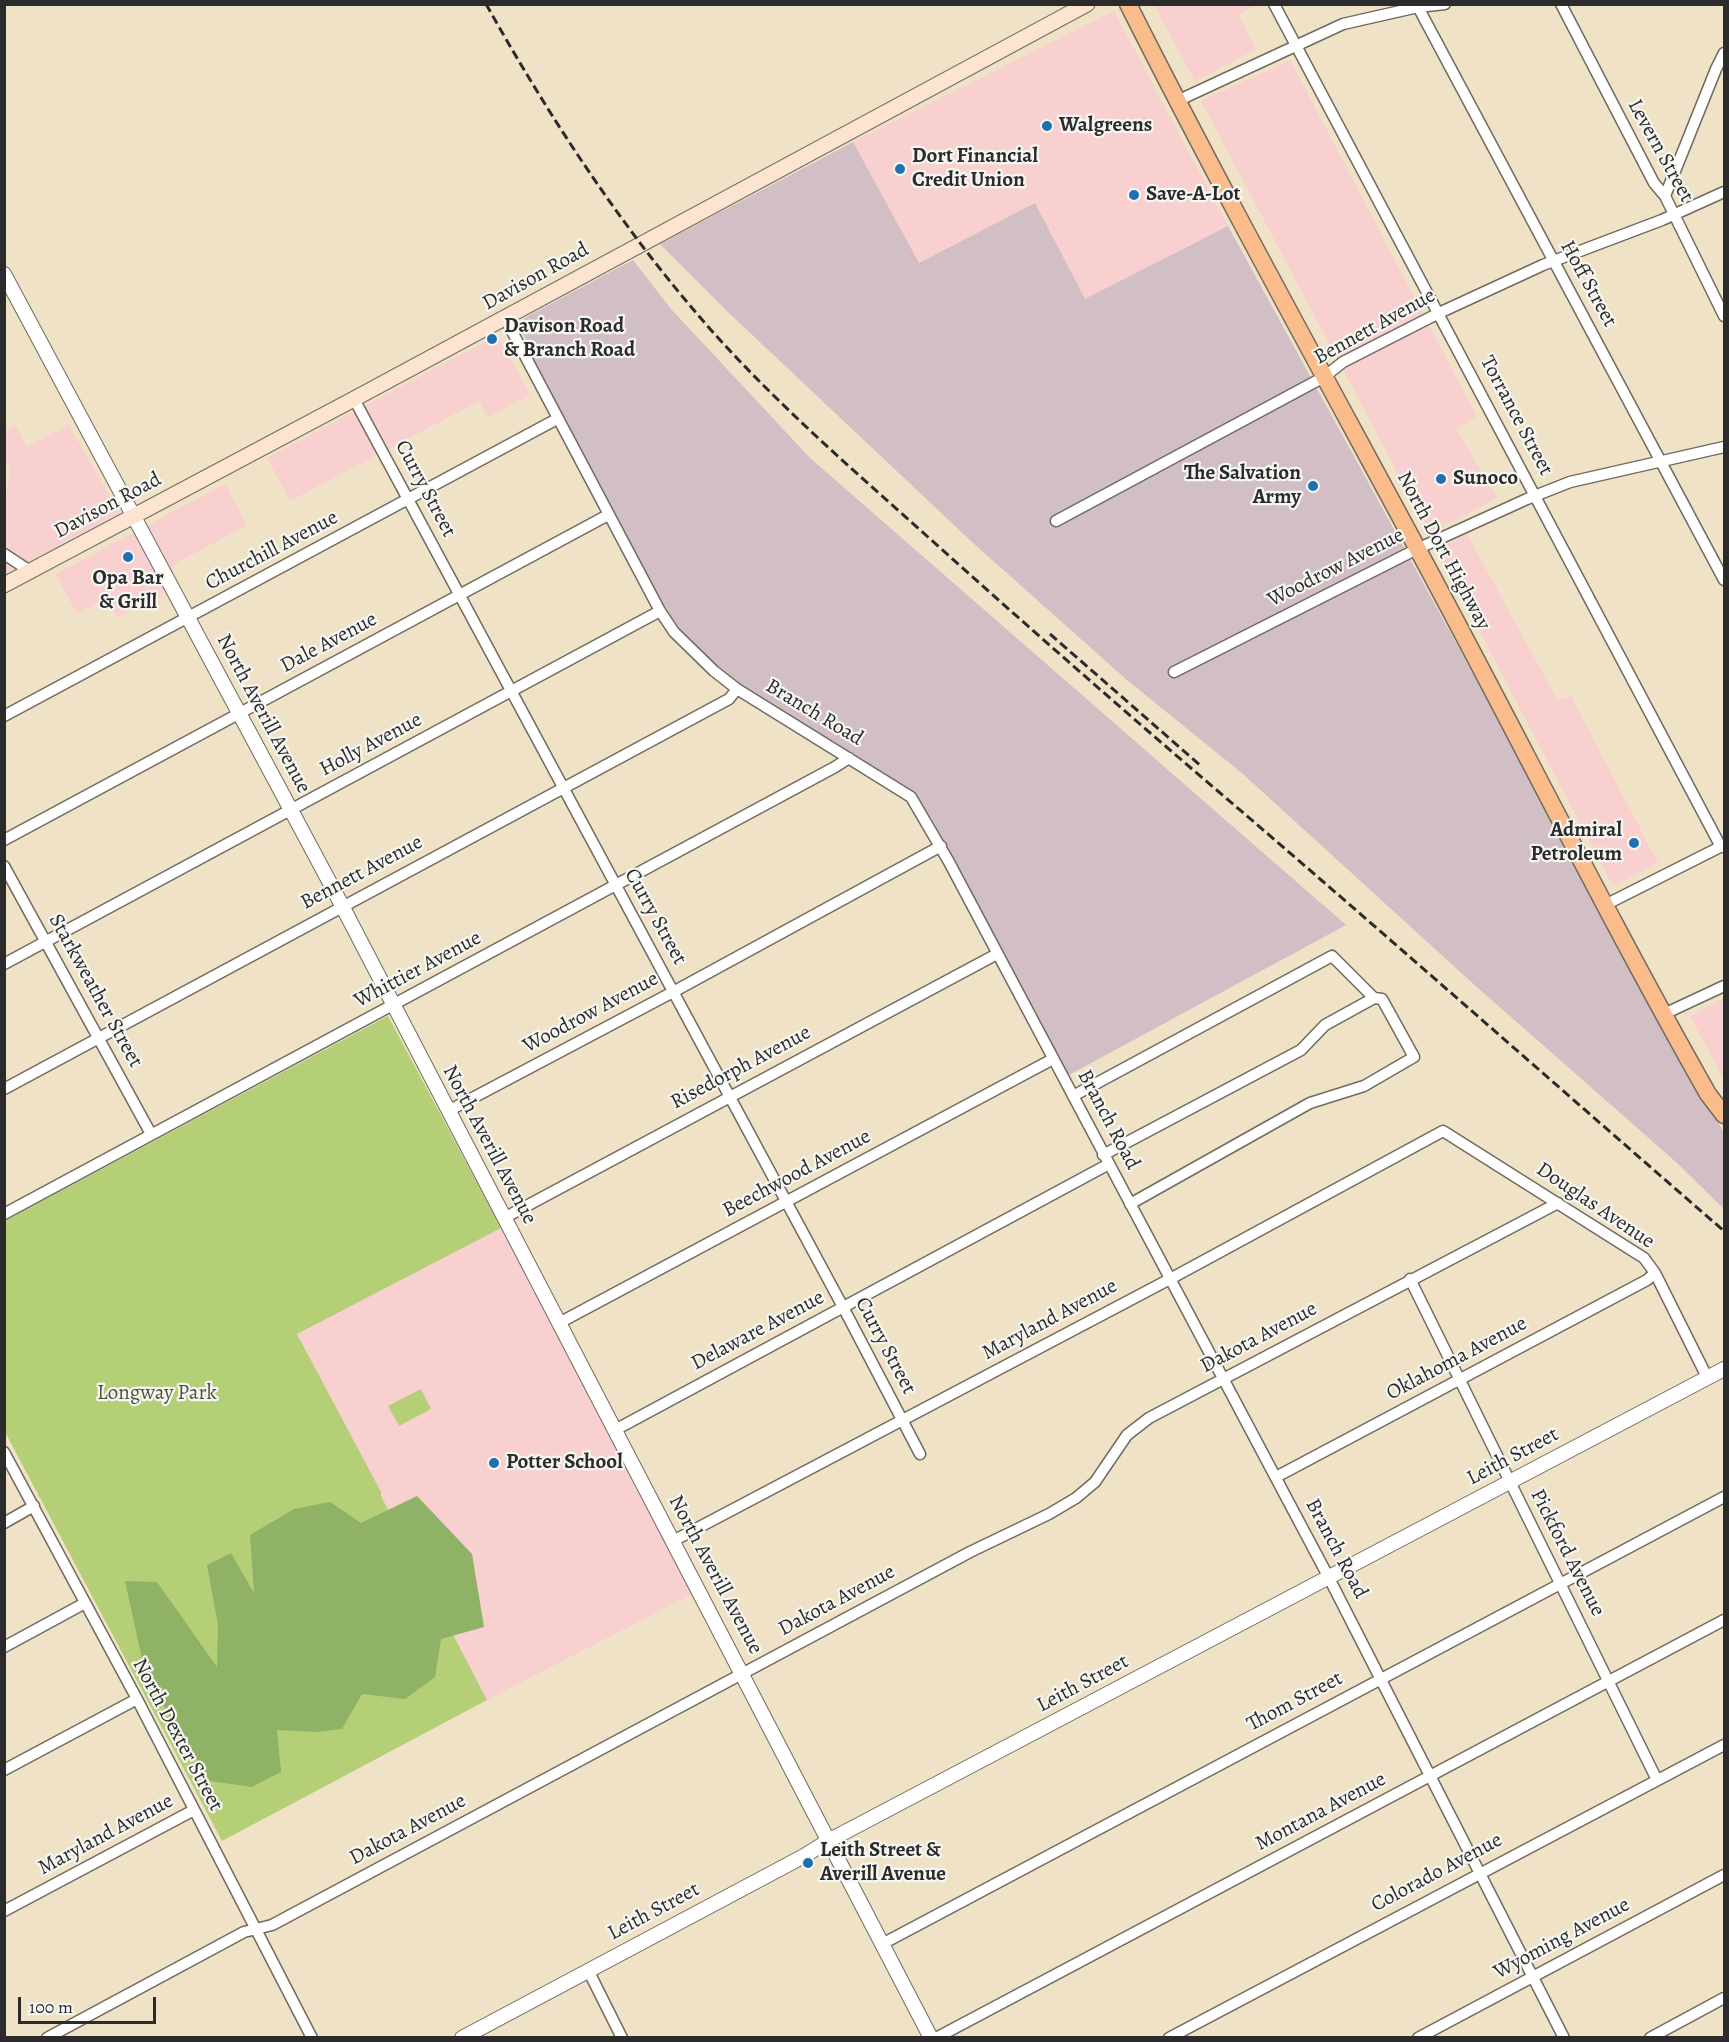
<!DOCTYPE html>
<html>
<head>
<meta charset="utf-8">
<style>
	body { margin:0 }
	#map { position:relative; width:1729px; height:2042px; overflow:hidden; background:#efe2c6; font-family:Alegreya,serif }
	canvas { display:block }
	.frame { position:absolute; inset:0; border:6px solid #2b2b2b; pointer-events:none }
	.scale { position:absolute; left:18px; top:1997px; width:138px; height:27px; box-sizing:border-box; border:3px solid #2b2b2b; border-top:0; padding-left:8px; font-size:18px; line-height:21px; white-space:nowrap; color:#2b2b2b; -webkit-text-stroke:4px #f6f6f2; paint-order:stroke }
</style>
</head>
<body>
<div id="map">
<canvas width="1729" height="2042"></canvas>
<div class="frame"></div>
<div class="scale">100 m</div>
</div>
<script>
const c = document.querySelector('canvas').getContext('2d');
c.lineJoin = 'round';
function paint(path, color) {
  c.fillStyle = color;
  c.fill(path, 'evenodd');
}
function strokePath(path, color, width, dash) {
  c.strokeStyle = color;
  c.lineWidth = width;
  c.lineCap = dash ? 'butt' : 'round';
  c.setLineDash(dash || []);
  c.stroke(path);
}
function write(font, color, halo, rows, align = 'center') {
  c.font = font + ' Alegreya,serif';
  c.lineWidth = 4.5;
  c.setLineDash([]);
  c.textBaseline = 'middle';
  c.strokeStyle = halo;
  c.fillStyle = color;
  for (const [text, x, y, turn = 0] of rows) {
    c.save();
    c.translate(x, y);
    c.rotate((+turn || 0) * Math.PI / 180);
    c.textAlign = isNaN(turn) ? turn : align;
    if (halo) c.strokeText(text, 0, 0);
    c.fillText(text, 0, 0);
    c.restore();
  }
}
paint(new Path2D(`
	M1154,5H1257L1238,14L1256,49L1195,81Z
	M1114,11L1228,226L1085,300L1035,203L919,263L853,142Z
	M1290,60L1477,417L1456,429L1497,498L1428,534L1393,464L1201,101Z
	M498,335L530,395L488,417L479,401L290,501L267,458Z
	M15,425L27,447L69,425L119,513L5,574L4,517L10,468L5,457V431Z
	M225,484L247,525L176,563L162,594L117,618L106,598L77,614L56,574Z
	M1467,534L1558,701L1571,696L1658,863L1613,886L1437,550Z
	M1724,998V1080L1690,1016Z
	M501,1228L692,1594L487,1700L297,1333Z`), '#f7d0cf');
paint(new Path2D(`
	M853,142L919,263L1035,203L1085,299L1228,226L1724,1133V1209L1677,1163L1469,980L1243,774L1127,680L973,543L728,312L660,244Z
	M633,260L671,309L810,458L1346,925L1067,1076L998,948L932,819L918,800L910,792L892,779L734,680L712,662L697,649L673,620L640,564L535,367L520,324L526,317Z`), '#d2bec5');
paint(new Path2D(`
	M388,1016L501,1228L297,1334L381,1492V1496L487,1700L222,1841L5,1432V1221Z
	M421,1389L431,1409L399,1426L388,1406Z`), '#b4cf76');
paint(new Path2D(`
	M417,1496L472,1554L484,1627L441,1639L435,1677L405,1699L362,1694L342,1729L315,1732L277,1730L281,1772L252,1787L210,1781L146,1677L125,1581L157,1582L217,1667L218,1625L207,1565L231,1553L254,1593L250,1535L294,1509L330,1502L361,1523Z`), '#8fb267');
const minor = new Path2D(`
	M1274,4L1721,847
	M1561,4L1654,183L1665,196L1724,316
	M1418,7L1724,580
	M1177,101L1343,24L1418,7L1445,4
	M1665,196L1716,69L1724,53
	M505,318L660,611L674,632L714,671L737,689L911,797L949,862L1329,1578L1564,2038
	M354,399L843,1307L920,1454
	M1056,521L1324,377L1343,362L1439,313L1543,265L1662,220L1724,192
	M4,554L30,571
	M1174,672L1417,549L1527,499L1570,482L1724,447
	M4,716L557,419
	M4,840L608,515
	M4,866L151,1134
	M1605,905L1724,845
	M4,964L660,611
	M1664,1014L1724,986
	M4,1089L729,699L737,689
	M1073,1096L1332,956L1374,998
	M448,1111L673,992L941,846
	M1103,1155L1301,1050L1325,1025L1374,998L1382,999L1414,1057L1364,1086L1310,1103L1130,1204
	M4,1214L835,767L849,758
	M504,1218L997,954
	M1410,1279L1657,1780
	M559,1323L1053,1059
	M615,1430L1109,1164
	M4,1452L137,1699L312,2038
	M1276,1477L1647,1280L1655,1273
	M4,1523L34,1506
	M673,1541L1170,1279L1443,1131L1644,1258L1655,1273L1707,1377
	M4,1647L85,1603
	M4,1770L137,1699
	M4,1911L194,1810
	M884,1943L1724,1497
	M588,1970L622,2038
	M47,2038L244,1932L272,1925L970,1552L1049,1514L1076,1498L1095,1482L1127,1435L1149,1418L1558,1203
	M936,2038L1724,1620
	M1169,2038L1724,1745
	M1418,2038L1724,1875
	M1650,2038L1724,1998`);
const tertiary = new Path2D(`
	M4,274L337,896L931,2038
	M462,2038L804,1856L828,1841L1724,1369`);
const secondary = new Path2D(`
	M4,585L354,399L1087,4`);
const primary = new Path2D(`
	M1128,4C1220,187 1319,366 1416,546C1514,728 1606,914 1708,1094L1724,1115`);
strokePath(minor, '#706b61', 13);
strokePath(tertiary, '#706b61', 16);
strokePath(secondary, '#706b61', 17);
strokePath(primary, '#706b61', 19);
strokePath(minor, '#fff', 10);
strokePath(tertiary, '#fff', 14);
strokePath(secondary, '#fde4d0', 15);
strokePath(primary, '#f9bc8a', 16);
strokePath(new Path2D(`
	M486,4C551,120 623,230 711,330C778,405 853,470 928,537C1026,625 1125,712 1226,798C1393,941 1558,1087 1724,1231
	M1050,634L1201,766`), '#2b2b2b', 3, [9, 4.5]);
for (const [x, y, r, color] of [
	[1047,126,6,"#1f6fb2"],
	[900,169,6,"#1f6fb2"],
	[1134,195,6,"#1f6fb2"],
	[492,339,6,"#1f6fb2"],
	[1441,479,6,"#1f6fb2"],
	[1313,486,6,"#1f6fb2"],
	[128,557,6,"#1f6fb2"],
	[1634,843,6,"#1f6fb2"],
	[494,1463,6,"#1f6fb2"],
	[808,1863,6,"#1f6fb2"]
]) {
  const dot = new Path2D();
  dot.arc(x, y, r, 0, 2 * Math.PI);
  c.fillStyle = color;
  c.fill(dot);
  strokePath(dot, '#f6f6f2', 2);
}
write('bold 21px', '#2b2b2b', '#f6f6f2', [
	["Walgreens",1059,126],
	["Dort Financial",912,157],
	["Credit Union",912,181],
	["Save-A-Lot",1146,195],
	["Davison Road",504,327],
	["& Branch Road",504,351],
	["The Salvation",1301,474,"right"],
	["Army",1301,498,"right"],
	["Sunoco",1453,479],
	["Opa Bar",128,579,"center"],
	["& Grill",128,603,"center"],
	["Admiral",1622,831,"right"],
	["Petroleum",1622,855,"right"],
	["Potter School",506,1463],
	["Leith Street &",820,1851],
	["Averill Avenue",820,1875]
], 'left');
write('21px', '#2b2b2b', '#f6f6f2', [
	["Levern Street",1660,151,61],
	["Davison Road",536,277,-29],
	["Hoff Street",1588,284,61],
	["Bennett Avenue",1375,327,-29],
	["Torrance Street",1516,416,62],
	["Curry Street",425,489,62],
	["Davison Road",108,506,-28],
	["Churchill Avenue",272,551,-28],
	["North Dort Highway",1443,551,62],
	["Woodrow Avenue",1336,568,-27],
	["Dale Avenue",329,643,-28],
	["Branch Road",814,713,31],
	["North Averill Avenue",263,714,62],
	["Holly Avenue",371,745,-28],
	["Bennett Avenue",362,873,-28],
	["Curry Street",655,917,61],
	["Whittier Avenue",418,970,-28],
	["Starkweather Street",95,991,61],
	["Woodrow Avenue",591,1013,-28],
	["Risedorph Avenue",741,1068,-28],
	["Branch Road",1108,1120,62],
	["North Averill Avenue",489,1145,62],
	["Beechwood Avenue",797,1174,-28],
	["Douglas Avenue",1595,1206,34],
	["Maryland Avenue",1050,1320,-28],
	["Delaware Avenue",758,1331,-28],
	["Dakota Avenue",1259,1338,-28],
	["Curry Street",885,1346,62],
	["Oklahoma Avenue",1457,1359,-28],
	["Leith Street",1513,1457,-28],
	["Branch Road",1336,1549,62],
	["Pickford Avenue",1567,1553,63],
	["North Averill Avenue",715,1575,62],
	["Dakota Avenue",837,1601,-28],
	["Leith Street",1083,1684,-28],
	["Thom Street",1295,1702,-28],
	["North Dexter Street",177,1735,62],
	["Montana Avenue",1321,1812,-28],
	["Dakota Avenue",408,1830,-28],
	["Maryland Avenue",106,1835,-28],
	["Colorado Avenue",1437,1873,-28],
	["Leith Street",654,1912,-28],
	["Wyoming Avenue",1562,1939,-28]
]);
write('21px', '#4d543e', '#f6f6f2', [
	["Longway Park",157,1394]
]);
</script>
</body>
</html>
